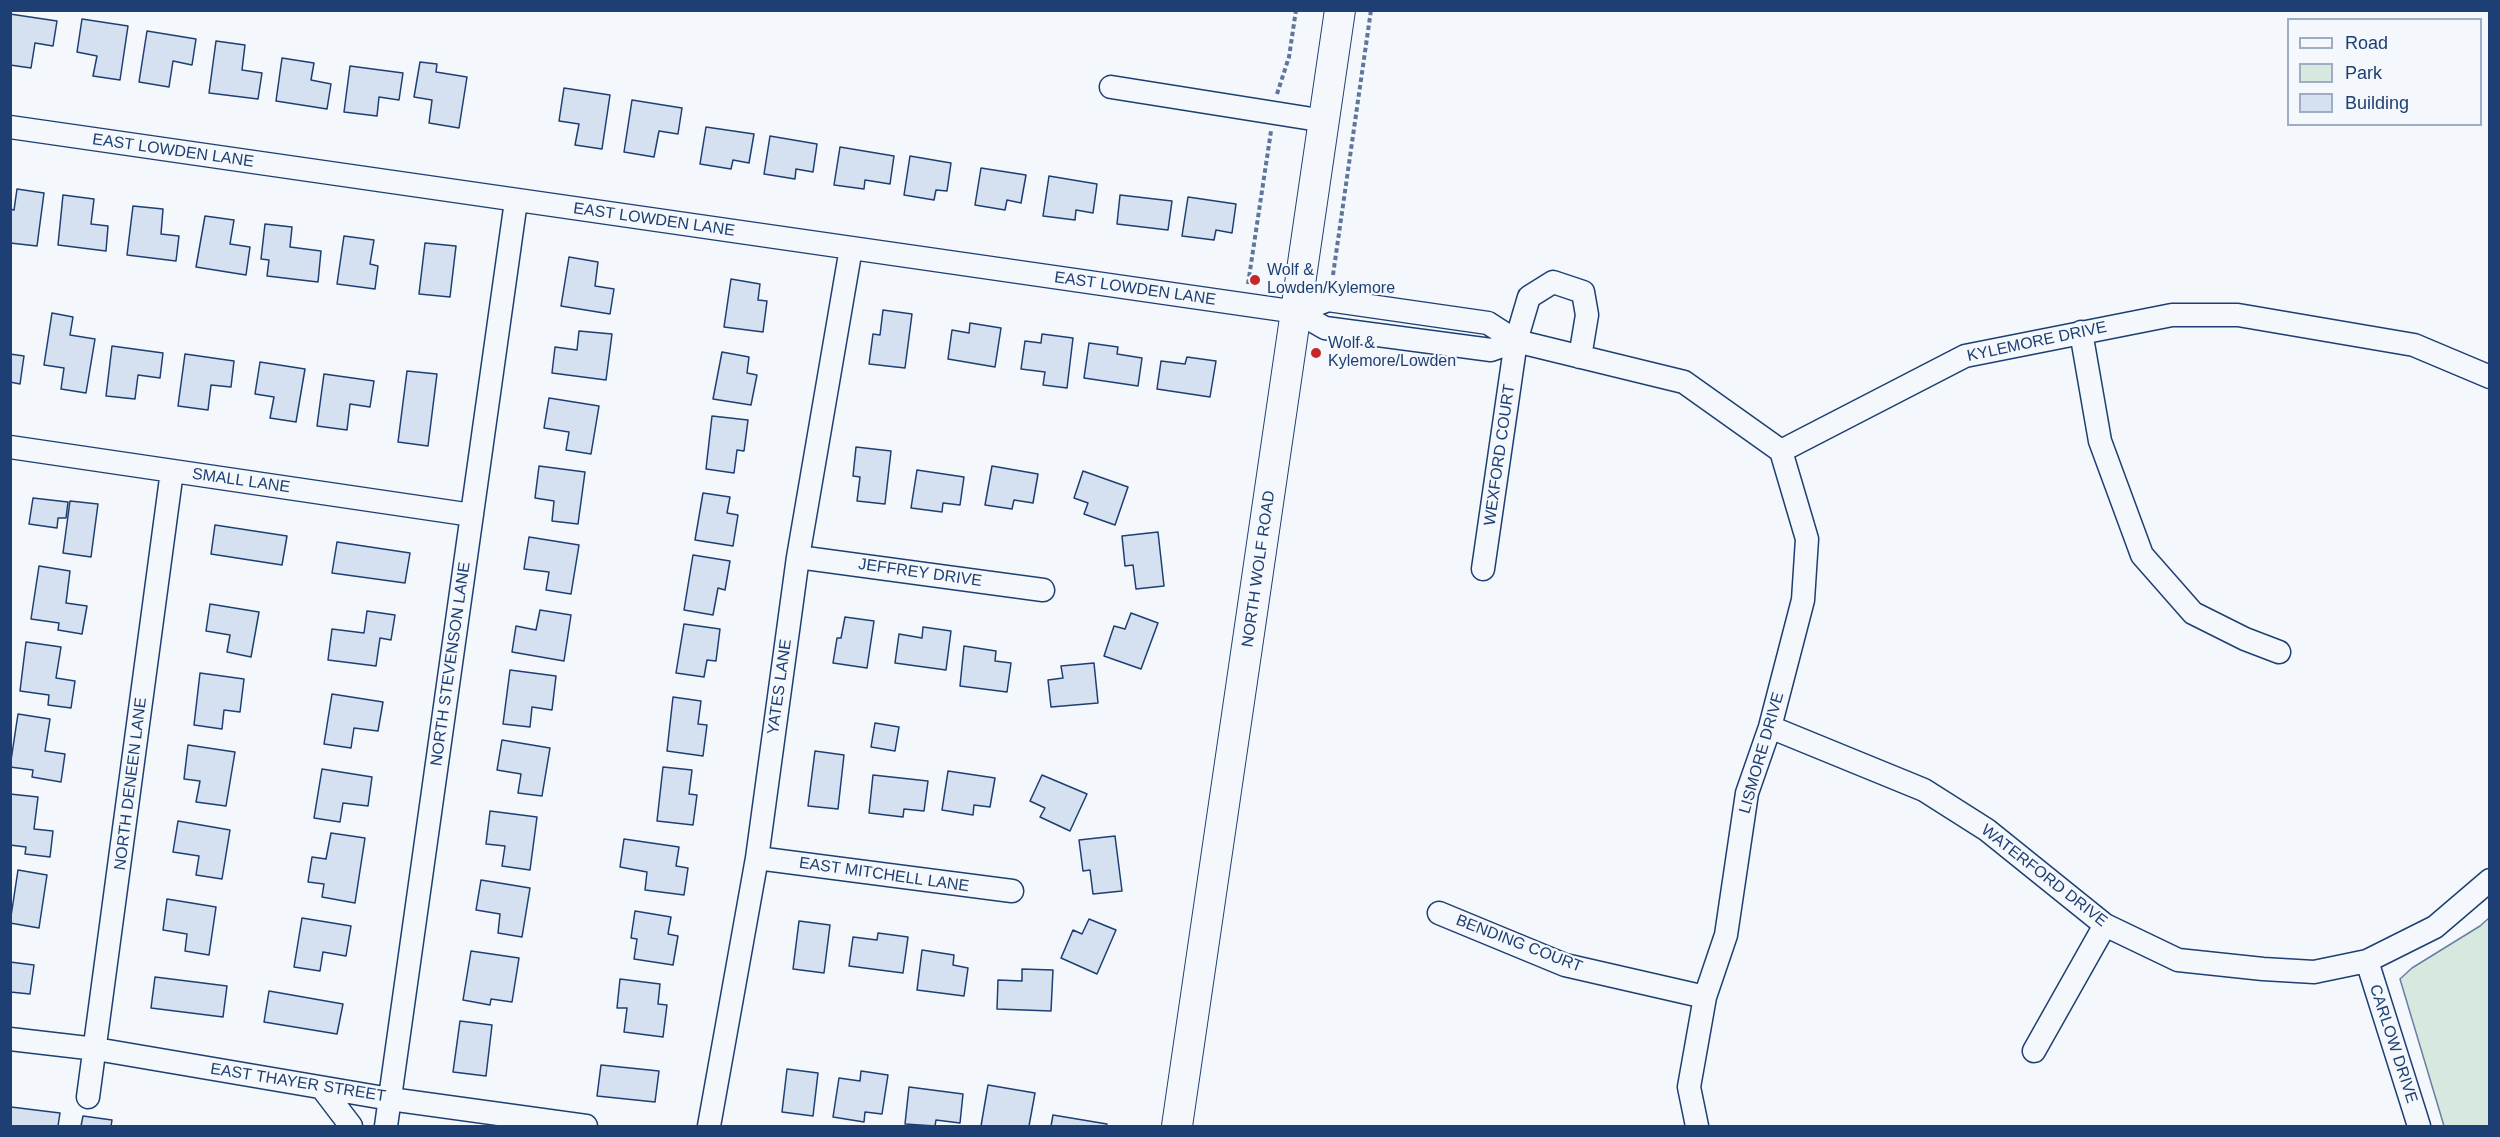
<!DOCTYPE html>
<html>
<head>
<meta charset="utf-8">
<style>
	body { margin:0 }
	#map { position:relative; width:2500px; height:1137px; overflow:hidden; background:#f4f7fb; font-family:Arial,sans-serif }
	canvas { display:block }
	.frame { position:absolute; inset:0; border:12px solid #1d3f73; pointer-events:none }
	.legend { position:absolute; left:2287px; top:18px; width:195px; height:108px; box-sizing:border-box; background:#f4f7fb; border:2px solid #9eadc5; margin:0; padding:8px 10px; list-style:none; font-size:18px; color:#1d3f73 }
	.legend li { display:flex; align-items:center; gap:12px; height:30px }
	.legend b { width:30px; border:2px solid #9eadc5 }
</style>
</head>
<body>
<div id="map">
<canvas width="2500" height="1137"></canvas>
<div class="frame"></div>
<ul class="legend">
<li><b style="height:8px;background:#f4f7fb"></b>Road</li>
<li><b style="height:16px;background:#d7e8df"></b>Park</li>
<li><b style="height:16px;background:#d5e0f0"></b>Building</li>
</ul>
</div>
<script>
const c = document.querySelector('canvas').getContext('2d');
c.lineJoin = 'round';
function paint(path, color) {
  c.fillStyle = color;
  c.fill(path, 'evenodd');
}
function strokePath(path, color, width, dash) {
  c.strokeStyle = color;
  c.lineWidth = width;
  c.lineCap = dash ? 'butt' : 'round';
  c.setLineDash(dash || []);
  c.stroke(path);
}
function write(font, color, halo, rows, align = 'center') {
  c.font = font + ' Arial,sans-serif';
  c.lineWidth = 4.5;
  c.setLineDash([]);
  c.textBaseline = 'middle';
  c.strokeStyle = halo;
  c.fillStyle = color;
  for (const [text, x, y, turn = 0] of rows) {
    c.save();
    c.translate(x, y);
    c.rotate((+turn || 0) * Math.PI / 180);
    c.textAlign = isNaN(turn) ? turn : align;
    if (halo) c.strokeText(text, 0, 0);
    c.fillText(text, 0, 0);
    c.restore();
  }
}
const green = new Path2D(`
	M2489,918V1126H2444L2400,979L2412,968L2480,926Z`);
paint(green, '#d7e8df');
strokePath(green, '#687fa3', 1.5);
const building = new Path2D(`
	M10,14L57,21L53,46L35,43L31,68L10,65Z
	M82,19L128,26L120,80L93,76L97,56L77,52Z
	M147,31L196,39L192,65L173,61L169,87L139,82Z
	M216,41L245,45L242,70L262,73L258,99L209,93Z
	M282,58L314,63L311,80L331,84L327,109L276,101Z
	M420,62L437,64L436,72L467,77L459,128L429,123L432,100L414,97Z
	M350,66L403,73L399,100L379,97L377,116L344,112Z
	M564,88L610,95L602,149L575,145L579,124L559,121Z
	M632,100L682,108L678,134L659,131L654,157L624,152Z
	M706,127L754,134L749,163L733,160L731,169L700,164Z
	M770,136L817,144L813,172L796,169L795,179L764,174Z
	M840,147L894,156L890,184L865,180L864,189L834,185Z
	M910,156L951,163L947,191L936,190L934,200L904,195Z
	M981,168L1026,175L1021,203L1007,200L1005,210L975,205Z
	M1049,176L1097,184L1093,213L1076,210L1075,220L1043,216Z
	M17,189L44,193L37,246L10,243V209L14,210Z
	M63,195L94,199L91,224L108,226L106,251L58,245Z
	M1120,195L1172,201L1168,230L1117,224Z
	M1188,197L1236,204L1232,233L1216,230L1214,240L1182,236Z
	M133,206L163,209L161,234L179,236L176,261L127,255Z
	M205,216L234,220L230,244L250,247L246,275L196,267Z
	M265,224L292,227L290,247L321,251L318,282L267,276L269,260L261,259Z
	M344,236L374,240L370,264L378,266L375,289L337,284Z
	M425,243L456,246L450,297L419,294Z
	M569,257L598,262L595,286L614,289L610,314L561,306Z
	M731,279L760,284L758,300L767,301L763,332L724,327Z
	M883,310L912,314L905,368L869,364L873,334L880,335Z
	M52,313L73,317L70,335L95,339L86,393L61,389L64,368L44,365Z
	M970,323L1001,328L995,367L948,359L952,330L969,333Z
	M579,331L612,334L606,380L552,373L555,347L577,350Z
	M1042,334L1073,338L1067,388L1043,385L1045,372L1021,369L1025,341L1041,343Z
	M1089,343L1118,347L1117,354L1142,358L1138,386L1084,378Z
	M112,346L163,353L160,378L138,375L135,399L106,396Z
	M722,352L749,357L747,373L757,375L751,405L713,399Z
	M10,354L24,356L20,384L10,382Z
	M185,354L234,361L231,387L211,385L208,410L178,406Z
	M1187,357L1216,361L1210,397L1157,389L1161,361L1185,364Z
	M260,362L305,369L296,422L270,418L274,397L255,394Z
	M407,371L437,374L428,446L398,442Z
	M324,374L374,381L370,407L350,404L347,430L317,426Z
	M549,398L599,406L591,454L566,450L569,432L544,428Z
	M712,416L748,420L744,451L737,450L734,473L706,469Z
	M856,447L891,451L885,504L857,501L860,477L853,476Z
	M539,466L585,472L578,524L552,521L554,501L535,498Z
	M992,466L1038,474L1033,503L1014,500L1012,509L985,505Z
	M917,470L964,477L960,505L943,503L942,512L911,508Z
	M1083,471L1128,487L1115,525L1084,514L1088,503L1074,498Z
	M703,493L730,497L727,513L738,515L733,546L695,540Z
	M33,498L68,502L66,518H58L57,528L29,524Z
	M70,501L98,504L91,557L63,553Z
	M215,525L287,536L282,565L211,554Z
	M1158,532L1164,586L1136,589L1133,565L1125,566L1122,536Z
	M529,537L579,545L571,594L546,590L549,572L524,569Z
	M337,542L410,553L405,583L332,573Z
	M693,555L730,561L725,590L718,588L713,615L684,610Z
	M39,566L70,571L66,603L87,606L82,634L58,630L59,623L31,619Z
	M210,604L259,612L251,657L227,652L230,635L206,631Z
	M540,610L571,615L564,661L512,652L516,626L536,630Z
	M367,611L395,615L391,640L380,638L376,666L328,660L332,629L364,633Z
	M1131,613L1158,623L1141,669L1104,656L1114,626L1125,629Z
	M845,617L874,621L867,668L833,663L837,638H841Z
	M684,624L720,629L716,661L707,660L704,677L676,673Z
	M923,627L951,631L946,670L895,663L899,634L922,638Z
	M26,642L61,647L56,678L75,681L71,708L48,705L49,695L20,691Z
	M964,646L996,651L995,661L1011,663L1007,692L960,686Z
	M1094,663L1098,703L1051,707L1048,680L1063,678L1061,666Z
	M510,670L556,676L552,710L532,707L530,727L503,724Z
	M200,673L244,679L240,712L224,710L222,729L194,725Z
	M332,694L383,702L378,731L354,728L351,748L324,744Z
	M673,697L701,701L698,724L707,725L703,756L667,751Z
	M18,714L50,719L45,751L65,754L61,782L32,777L33,770L10,767Z
	M875,723L899,727L895,751L871,747Z
	M502,740L550,748L542,796L518,793L521,774L497,770Z
	M188,745L235,752L226,806L196,802L200,781L184,779Z
	M815,751L844,755L838,809L808,806Z
	M663,767L692,770L689,794L697,795L693,825L657,821Z
	M322,769L372,777L368,806L343,803L340,822L314,818Z
	M948,771L995,778L990,807L974,805L973,815L942,810Z
	M873,775L928,781L924,811L904,809L903,817L869,813Z
	M1042,775L1087,794L1070,831L1040,817L1045,808L1030,801Z
	M10,794L38,797L34,829L53,831L50,857L25,854L26,847L10,845Z
	M490,811L537,817L530,870L502,866L505,846L486,844Z
	M178,821L230,830L222,879L196,875L199,856L173,852Z
	M331,833L365,838L355,903L322,897L324,884L308,882L312,857L326,859Z
	M1115,836L1122,891L1093,894L1090,870L1083,871L1079,840Z
	M624,839L679,847L676,866L688,868L684,895L645,890L647,872L620,867Z
	M18,870L47,875L39,928L10,923Z
	M481,880L530,888L522,937L498,933L500,914L476,910Z
	M167,899L216,907L209,955L185,951L187,934L163,930Z
	M635,911L671,917L668,934L678,936L673,965L634,959L637,939L631,938Z
	M302,918L351,926L346,956L323,952L320,971L294,967Z
	M1089,919L1116,930L1097,974L1061,958L1073,930L1082,934Z
	M799,921L830,925L824,973L793,969Z
	M878,933L908,937L903,973L849,966L853,937L877,940Z
	M922,950L954,955L953,965L968,968L964,996L917,990Z
	M471,951L519,958L512,1002L491,999L490,1005L463,1000Z
	M10,962L34,965L30,994L10,992Z
	M1022,969L1053,970L1051,1011L997,1009L998,980L1022,981Z
	M155,977L227,986L223,1017L151,1008Z
	M620,979L660,984L658,1004L667,1005L663,1037L624,1032L627,1008H617Z
	M269,991L343,1004L337,1034L264,1022Z
	M460,1021L492,1025L486,1076L453,1072Z
	M601,1065L659,1071L655,1102L597,1096Z
	M787,1069L818,1073L813,1116L782,1112Z
	M861,1071L888,1075L882,1114L865,1112L864,1122L833,1117L839,1078L860,1081Z
	M988,1085L1035,1093L1029,1126H981Z
	M909,1087L963,1094L960,1123L936,1120L935,1126L905,1124Z
	M11,1107L60,1113L58,1126H10Z
	M1053,1115L1107,1124L1106,1126H1051Z
	M83,1116L112,1120L111,1126H81Z`);
paint(building, '#d5e0f0');
strokePath(building, '#1d3f73', 1.5);
const minor = new Path2D(`
	M1111,87L1325,121
	M10,127L1297,312L1325,328L1491,350L1516,341
	M1297,312L1328,300L1488,323L1516,341L1684,382L1781,451L1965,356L2172,315H2238L2414,345L2490,377
	M2081,332L2100,441L2142,555L2193,613L2245,639L2279,652
	M10,447L472,515
	M798,557L1043,590
	M1483,569L1516,341L1529,297L1553,282L1583,292L1587,315L1580,357
	M1770,727L1924,790L1987,830L2105,925L2178,960L2263,969L2314,972L2367,961L2435,927L2490,880
	M757,858L1012,891
	M1439,913L1565,965L1705,997
	M2367,961L2419,1126
	M10,1039L96,1049L390,1099L586,1126
	M2034,1051L2105,925
	M322,1088L351,1126
	M88,1097L172,471
	M386,1126L516,201
	M709,1126L757,858L798,557L851,248
	M1697,1126L1689,1087L1705,997L1726,935L1747,793L1770,727L1803,600L1807,539L1781,451`);
const major = new Path2D(`
	M1177,1126L1340,10`);
strokePath(minor, '#1d3f73', 25);
strokePath(major, '#1d3f73', 32);
strokePath(new Path2D(`
	M1277,94L1289,57L1296,10
	M1333,275L1371,10
	M1248,284L1271,131`), '#5e769c', 4, [4.5, 3]);
strokePath(minor, '#f4f7fb', 22);
strokePath(major, '#f4f7fb', 30);
for (const [x, y, r, color] of [
	[1255,280,6,"#c62828"],
	[1316,353,6,"#c62828"]
]) {
  const dot = new Path2D();
  dot.arc(x, y, r, 0, 2 * Math.PI);
  c.fillStyle = color;
  c.fill(dot);
  strokePath(dot, '#f4f7fb', 2);
}
write('16px', '#1d3f73', '#f4f7fb', [
	["EAST LOWDEN LANE",173,151,8],
	["EAST LOWDEN LANE",654,220,8],
	["EAST LOWDEN LANE",1135,289,8],
	["KYLEMORE DRIVE",2037,342,-12],
	["WEXFORD COURT",1500,455,-82],
	["SMALL LANE",241,481,8],
	["NORTH WOLF ROAD",1259,569,-82],
	["JEFFREY DRIVE",920,573,8],
	["NORTH STEVENSON LANE",451,664,-82],
	["YATES LANE",780,687,-82],
	["LISMORE DRIVE",1762,753,-74],
	["NORTH DENEEN LANE",131,784,-83],
	["EAST MITCHELL LANE",884,875,8],
	["WATERFORD DRIVE",2044,876,38],
	["BENDING COURT",1519,944,21],
	["CARLOW DRIVE",2393,1044,72],
	["EAST THAYER STREET",298,1083,9]
]);
write('16px', '#1d3f73', '#f4f7fb', [
	["Wolf &",1267,271],
	["Lowden/Kylemore",1267,289],
	["Wolf &",1328,344],
	["Kylemore/Lowden",1328,362]
], 'left');
</script>
</body>
</html>
